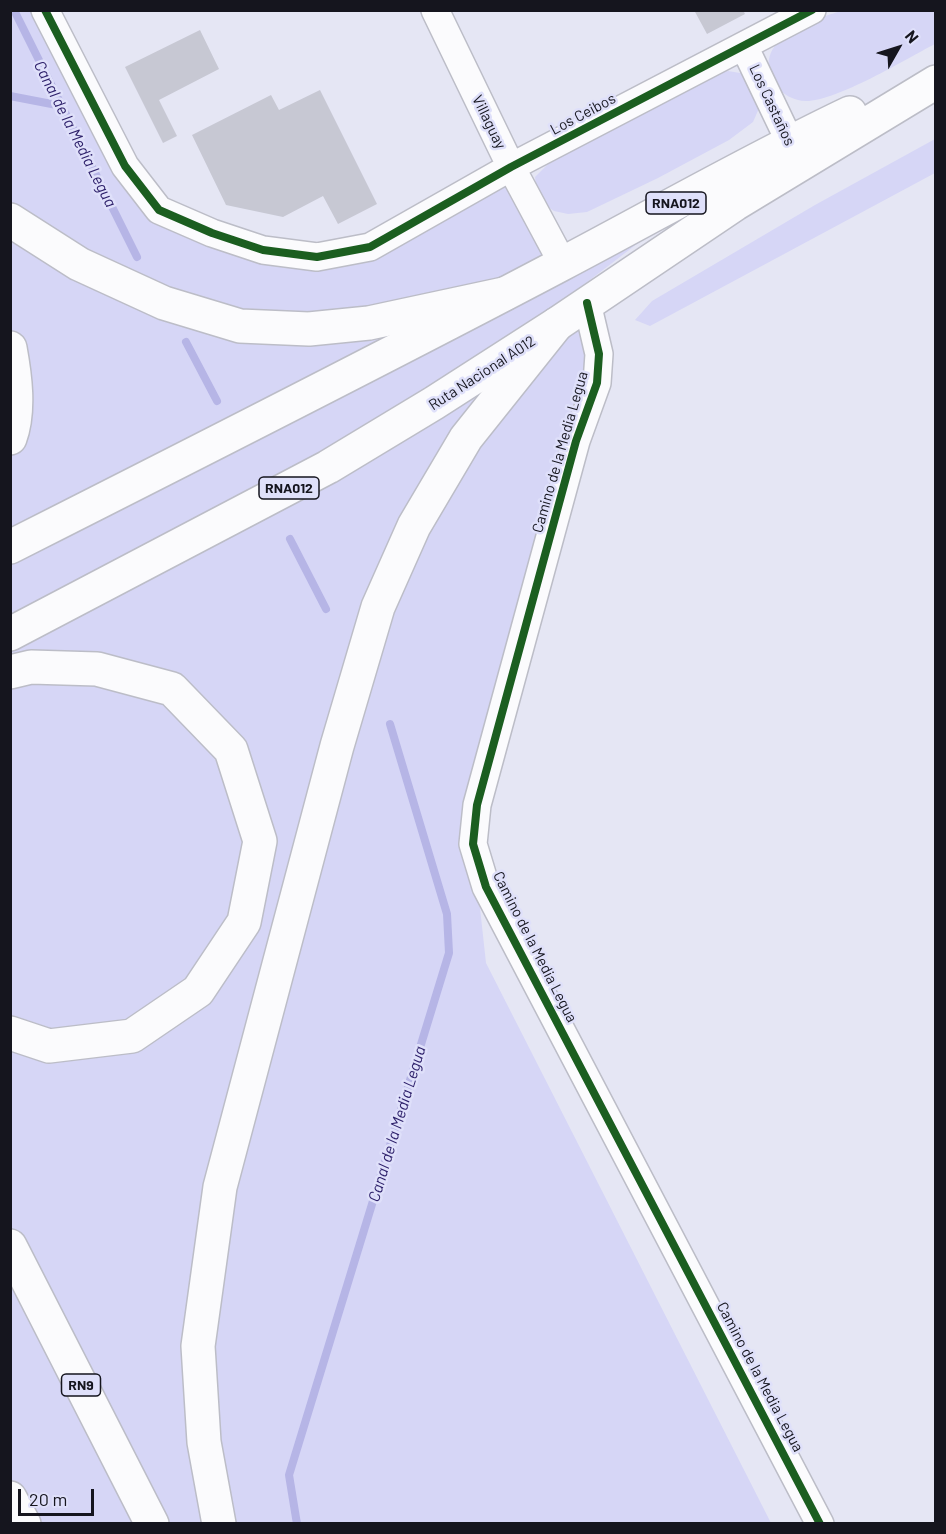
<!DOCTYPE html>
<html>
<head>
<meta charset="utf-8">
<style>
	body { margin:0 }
	#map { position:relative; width:946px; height:1534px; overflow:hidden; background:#e5e6f4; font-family:Barlow,sans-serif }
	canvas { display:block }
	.frame { position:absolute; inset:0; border:12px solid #15151e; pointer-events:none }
	.north { position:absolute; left:868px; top:18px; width:60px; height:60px; -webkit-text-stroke:4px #dfe0fa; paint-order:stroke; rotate:51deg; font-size:16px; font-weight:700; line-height:24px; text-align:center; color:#15151e }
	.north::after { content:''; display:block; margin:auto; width:21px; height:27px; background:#15151e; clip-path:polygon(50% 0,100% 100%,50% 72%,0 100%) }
	.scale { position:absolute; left:18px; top:1489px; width:76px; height:27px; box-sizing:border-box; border:3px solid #15151e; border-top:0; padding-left:8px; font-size:18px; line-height:21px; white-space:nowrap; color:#15151e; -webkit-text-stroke:4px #dfe0fa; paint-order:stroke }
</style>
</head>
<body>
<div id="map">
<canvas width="946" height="1534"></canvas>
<div class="frame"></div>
<div class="north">N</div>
<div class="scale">20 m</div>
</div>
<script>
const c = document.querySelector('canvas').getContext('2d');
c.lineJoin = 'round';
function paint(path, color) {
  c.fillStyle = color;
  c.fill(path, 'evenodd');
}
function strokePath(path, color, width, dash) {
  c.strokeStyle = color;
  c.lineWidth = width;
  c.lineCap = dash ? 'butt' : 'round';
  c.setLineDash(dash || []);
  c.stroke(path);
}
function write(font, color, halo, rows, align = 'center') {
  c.font = font + ' Barlow,sans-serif';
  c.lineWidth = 5;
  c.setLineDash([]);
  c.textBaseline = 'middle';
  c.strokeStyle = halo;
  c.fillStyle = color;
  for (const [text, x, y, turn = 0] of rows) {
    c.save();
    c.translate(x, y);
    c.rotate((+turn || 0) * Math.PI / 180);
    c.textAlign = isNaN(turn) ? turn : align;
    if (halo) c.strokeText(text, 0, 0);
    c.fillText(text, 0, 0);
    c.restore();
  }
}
paint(new Path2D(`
	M10,11H45L159,209L317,257L511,167L563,264L667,221L578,289L587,303L599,354L473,844L486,963L771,1523H11Z
	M841,11H935V44C906,59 837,101 806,101C794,101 782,94 775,85C770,79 769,75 769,68C765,34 816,19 841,11Z
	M728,71L746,74L760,106L753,122L729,140L658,178L587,212L568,214L554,211L542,203L537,192L535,177L548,164L704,75Z
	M935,139V173L650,326L635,320L652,301L815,205Z`), '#d6d6f6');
strokePath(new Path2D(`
	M14,10L137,257
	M10,96L62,106
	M186,342L217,401
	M290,539L326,609
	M297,1524L289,1475L449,953L447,914L390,724`), '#b6b5e6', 8);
paint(new Path2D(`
	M694,10H743L745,14L707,34Z
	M200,30L219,69L159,100L177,136L163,143L125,67Z
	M320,90L377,204L338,224L323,196L283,217L226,205L192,135L271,95L279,110Z`), '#c7c8d3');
const minor = new Path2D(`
	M45,10L125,166L159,210L212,233L263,250L317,257L370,247L511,167L812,10
	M435,10L511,167L563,264
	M744,46L799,161
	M587,303L599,354L597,383L576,441L477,805L473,844L486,887L820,1524`);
const trunk = new Path2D(`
	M10,547C194,454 378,361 560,265C657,214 751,160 850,113
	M10,634L328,467L434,403L557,324L735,204L936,82`);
const motorway = new Path2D(`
	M10,220L79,264L164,303L240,326L309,329L369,323L504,294
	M10,348C15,375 20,411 10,438
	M10,672L31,667L97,669L172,689L231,750L260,841L244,922L198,991L132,1036L49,1046L10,1033
	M10,1246L152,1524
	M10,1498L24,1524
	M219,1524L204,1442L198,1346L220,1187L337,746L378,607L414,526L466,438L557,324`);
strokePath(minor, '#bcbdc7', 30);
strokePath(trunk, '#bcbdc7', 36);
strokePath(motorway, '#bcbdc7', 36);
strokePath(minor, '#fbfbfd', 27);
strokePath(trunk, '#fbfbfd', 33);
strokePath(motorway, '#fbfbfd', 33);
strokePath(new Path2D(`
	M45,10L125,166L159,210L212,233L263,250L317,257L370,247L511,167L812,10
	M587,303L599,354L597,383L576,441L477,805L473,844L486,887L820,1524`), '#1b5e20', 8);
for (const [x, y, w] of [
	[676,203,60],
	[289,488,60],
	[81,1385,39]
]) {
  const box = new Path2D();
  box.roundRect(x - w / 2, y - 11, w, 22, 4.5);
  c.fillStyle = '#dfe0fa';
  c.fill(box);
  strokePath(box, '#15151e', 1.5);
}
write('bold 14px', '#15151e', null, [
	["RNA012",676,203],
	["RNA012",289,488],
	["RN9",81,1385]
]);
write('15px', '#15151e', '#dfe0fa', [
	["Los Castaños",772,105,65],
	["Los Ceibos",583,114,-28],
	["Villaguay",489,122,64],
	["Ruta Nacional A012",482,373,-33],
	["Camino de la Media Legua",560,452,-74],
	["Camino de la Media Legua",535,947,63],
	["Camino de la Media Legua",760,1377,62]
]);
write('italic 16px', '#2e216b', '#dfe0fa', [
	["Canal de la Media Legua",75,134,63],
	["Canal de la Media Legua",397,1124,-73]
]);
</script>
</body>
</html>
